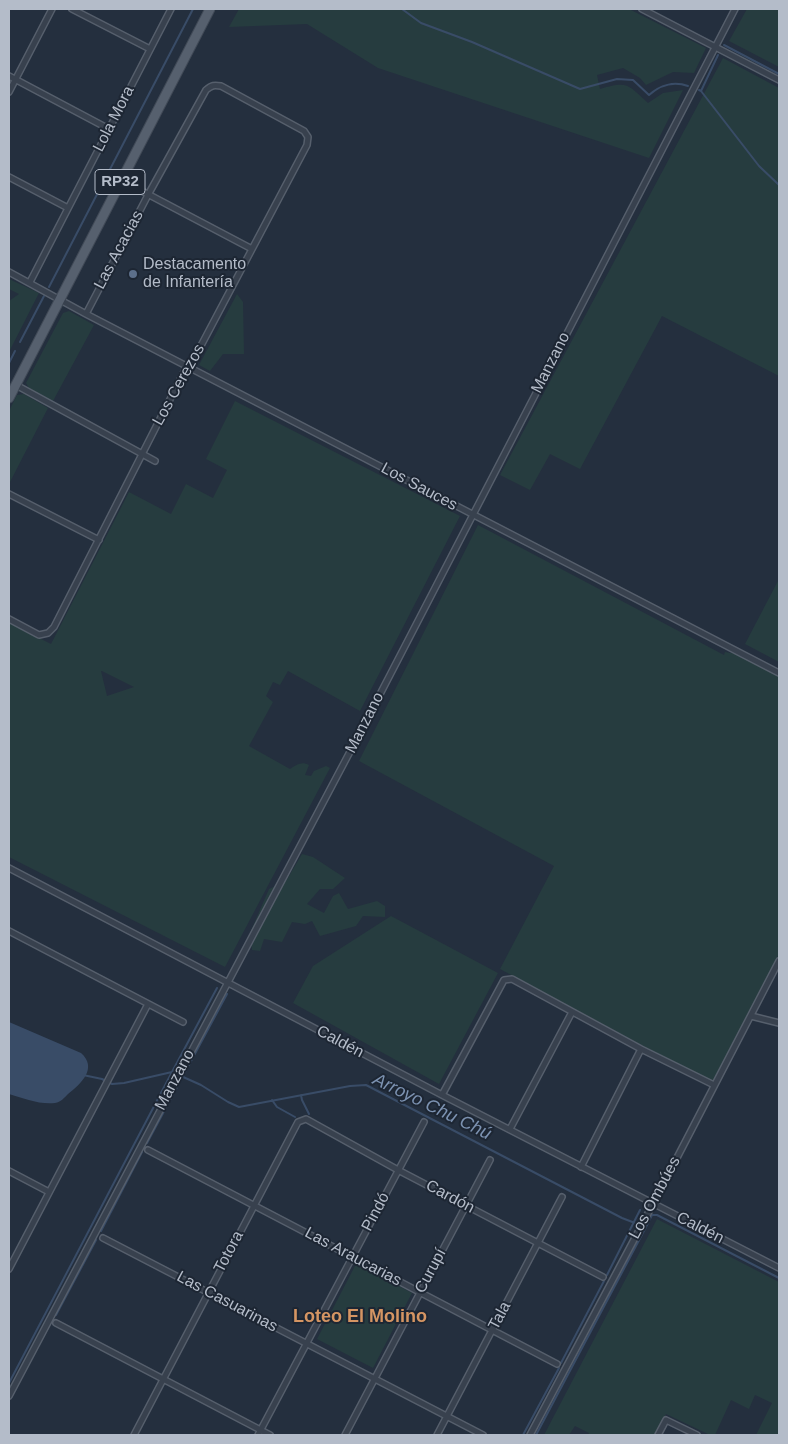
<!DOCTYPE html>
<html>
<head>
<meta charset="utf-8">
<style>
	body { margin:0 }
	#map { position:relative; width:788px; height:1444px; overflow:hidden; background:#242f3e; font-family:Arial,sans-serif }
	canvas { display:block }
	.frame { position:absolute; inset:0; border:10px solid #b4bcc9; pointer-events:none }
</style>
</head>
<body>
<div id="map">
<canvas width="788" height="1444"></canvas>
<div class="frame"></div>
</div>
<script>
const c = document.querySelector('canvas').getContext('2d');
c.lineJoin = 'round';
function paint(path, color) {
  c.fillStyle = color;
  c.fill(path, 'evenodd');
}
function strokePath(path, color, width, dash) {
  c.strokeStyle = color;
  c.lineWidth = width;
  c.lineCap = dash ? 'butt' : 'round';
  c.setLineDash(dash || []);
  c.stroke(path);
}
function write(font, color, halo, rows, align = 'center') {
  c.font = font + ' Arial,sans-serif';
  c.lineWidth = 4;
  c.setLineDash([]);
  c.textBaseline = 'middle';
  c.strokeStyle = halo;
  c.fillStyle = color;
  for (const [text, x, y, turn = 0] of rows) {
    c.save();
    c.translate(x, y);
    c.rotate((+turn || 0) * Math.PI / 180);
    c.textAlign = isNaN(turn) ? turn : align;
    if (halo) c.strokeText(text, 0, 0);
    c.fillText(text, 0, 0);
    c.restore();
  }
}
paint(new Path2D(`
	M239,9H629L706,48L694,73L673,72L646,85L640,78L623,68L597,75L600,89C628,81 627,84 648,103L663,93L683,90L649,158L378,68L307,24L229,27Z
	M747,9H779V67L729,41Z
	M723,58L779,88V376L662,316L580,469L550,454L530,490L500,475Z
	M9,279L39,293L9,352V301L19,294L9,289Z
	M237,294L243,302L244,354H223L210,371L199,365Z
	M69,311L94,325L53,401L29,388L26,383L63,313Z
	M24,394L48,408L9,484V411L17,395Z
	M235,401L460,516L360,711L288,671L280,685L273,682L266,696L273,702L249,746L290,769C297,765 301,761 309,765L305,775L311,776L314,771L326,766L330,768L225,967L9,857V623L51,644L129,492L171,514L186,484L213,498L227,470L206,459ZM101,671H102L134,687L107,696Z
	M478,525L724,655L725,652L737,654L779,676V954L712,1083L500,969L554,866L359,761Z
	M779,579V662L745,644Z
	M302,854L313,857L345,878L333,889H320L307,904L324,913L333,896L339,893L348,909L377,901L385,906V917L363,916L356,926L320,936L312,921L305,924L292,922L282,942L264,939L260,951L252,950L250,933L269,889L286,881Z
	M391,916L498,973L439,1084L293,1003L313,966Z
	M657,1219L779,1282V1435H756L772,1403L755,1395L749,1409L731,1400L715,1435H710L666,1414L654,1435H588L589,1433L575,1426L569,1435H544Z
	M356,1264L412,1293L373,1368L317,1339Z`), '#263c3f');
paint(new Path2D(`
	M9,1022L81,1053C98,1068 81,1084 68,1094C64,1098 61,1102 55,1103C40,1105 23,1098 9,1094Z`), '#394c67');
strokePath(new Path2D(`
	M402,9L421,23L472,42L580,89L617,79L633,80L649,95C660,85 674,81 688,86
	M724,45L779,74
	M699,90L701,91L718,55
	M701,91L759,166L779,185
	M49,287L193,9
	M20,342L44,296
	M9,363L15,351
	M83,1075L102,1079L112,1084L124,1083L172,1072L201,1085L228,1102L239,1107L350,1086L366,1085L622,1218L635,1223
	M301,1095L302,1100L309,1114
	M272,1100L277,1107L295,1117
	M147,1143L227,994
	M646,1227L652,1215H657L779,1278
	M101,1231L142,1152
	M607,1275L640,1210
	M56,1315L96,1240
	M561,1363L604,1281
	M9,1383L172,1072L217,988
	M523,1435L559,1368
	M536,1435L646,1227`), '#394c67', 2);
const minor = new Path2D(`
	M72,9L150,49
	M642,9L779,80
	M9,76L109,129
	M9,92L52,9
	M9,177L68,208
	M121,180L252,249
	M9,272L86,314L779,673
	M30,282L171,9
	M16,385L155,461
	M9,494L99,540
	M9,619L39,635L48,633L54,627L187,366L195,357L307,145L308,137L304,131L221,86C214,85 212,85 206,90L148,195L86,314
	M9,868L442,1095L779,1268
	M9,931L183,1022
	M751,1016L779,1023
	M442,1095L504,980L512,979L641,1049L714,1085
	M510,1129L572,1012
	M148,1150L557,1364
	M581,1167L641,1049
	M9,1171L49,1192
	M103,1238L483,1435
	M9,1269L148,1004
	M56,1323L270,1435
	M9,1396L362,729L735,9
	M134,1435L298,1122L306,1119L398,1170L603,1277
	M258,1435L424,1122
	M345,1435L490,1160
	M437,1435L562,1197
	M530,1435L653,1204L779,961
	M658,1435L666,1420L697,1435`);
const primary = new Path2D(`
	M9,398L210,9`);
strokePath(minor, '#565f6c', 8);
strokePath(primary, '#414a57', 11);
strokePath(minor, '#38414e', 5);
strokePath(primary, '#56606e', 9);
for (const [x, y, r, color] of [
	[133,274,5,"#5c6f8a"]
]) {
  const dot = new Path2D();
  dot.arc(x, y, r, 0, 2 * Math.PI);
  c.fillStyle = color;
  c.fill(dot);
  strokePath(dot, '#1d2633', 2);
}
for (const [x, y, w] of [
	[120,182,50]
]) {
  const box = new Path2D();
  box.roundRect(x - w / 2, y - 12.5, w, 25, 4);
  c.fillStyle = '#1d2633';
  c.fill(box);
  strokePath(box, '#b4bcc9', 1);
}
write('bold 15px', '#b4bcc9', null, [
	["RP32",120,182]
]);
write('16px', '#b4bcc9', '#1d2633', [
	["Lola Mora",114,119,-63],
	["Las Acacias",119,250,-62],
	["Manzano",551,363,-63],
	["Los Cerezos",179,385,-61],
	["Los Sauces",419,487,28],
	["Manzano",365,723,-63],
	["Caldén",340,1042,28],
	["Manzano",175,1080,-62],
	["Cardón",450,1197,28],
	["Los Ombúes",655,1198,-62],
	["Pindó",376,1212,-62],
	["Caldén",700,1228,27],
	["Totora",229,1252,-62],
	["Las Araucarias",353,1257,28],
	["Curupí",431,1271,-62],
	["Las Casuarinas",227,1302,28],
	["Tala",500,1316,-62]
]);
write('16px', '#b4bcc9', '#1d2633', [
	["Destacamento",143,265],
	["de Infantería",143,283]
], 'left');
write('italic 18px', '#7c92b1', '#1d2633', [
	["Arroyo Chu Chú",432,1107,26]
]);
write('bold 18px', '#d59563', '#1d2633', [
	["Loteo El Molino",360,1317]
]);
</script>
</body>
</html>
